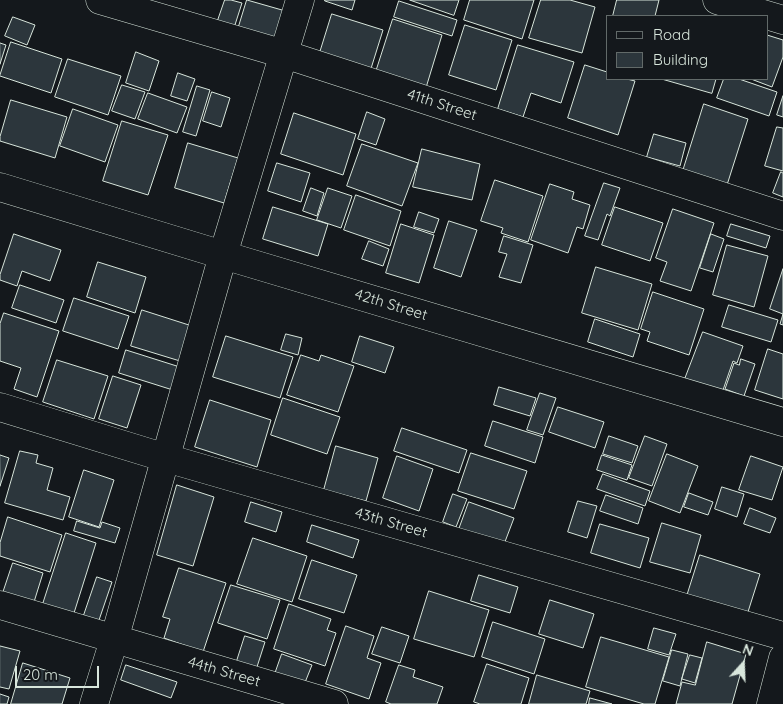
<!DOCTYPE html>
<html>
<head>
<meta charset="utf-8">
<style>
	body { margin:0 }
	#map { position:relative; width:783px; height:704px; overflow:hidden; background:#14181c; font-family:Quicksand,sans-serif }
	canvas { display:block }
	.legend { position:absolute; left:606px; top:15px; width:162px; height:65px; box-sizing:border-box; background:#14181c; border:1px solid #626a69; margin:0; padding:6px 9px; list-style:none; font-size:15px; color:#d8e6dc }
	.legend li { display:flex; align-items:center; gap:10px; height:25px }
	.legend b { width:25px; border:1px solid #626a69 }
	.north { position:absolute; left:718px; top:639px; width:50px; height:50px; -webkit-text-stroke:4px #14181c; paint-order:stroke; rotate:20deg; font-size:14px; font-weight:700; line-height:20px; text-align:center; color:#d8e6dc }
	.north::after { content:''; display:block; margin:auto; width:18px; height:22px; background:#d8e6dc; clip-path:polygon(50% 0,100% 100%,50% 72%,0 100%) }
	.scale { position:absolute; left:15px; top:666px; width:84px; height:22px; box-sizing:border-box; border:2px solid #d8e6dc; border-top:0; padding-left:6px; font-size:15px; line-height:18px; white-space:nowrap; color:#d8e6dc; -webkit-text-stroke:4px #14181c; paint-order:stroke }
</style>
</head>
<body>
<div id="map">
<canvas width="783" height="704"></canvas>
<ul class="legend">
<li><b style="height:6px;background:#14181c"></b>Road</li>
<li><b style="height:14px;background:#2c363c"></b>Building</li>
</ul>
<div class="north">N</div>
<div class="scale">20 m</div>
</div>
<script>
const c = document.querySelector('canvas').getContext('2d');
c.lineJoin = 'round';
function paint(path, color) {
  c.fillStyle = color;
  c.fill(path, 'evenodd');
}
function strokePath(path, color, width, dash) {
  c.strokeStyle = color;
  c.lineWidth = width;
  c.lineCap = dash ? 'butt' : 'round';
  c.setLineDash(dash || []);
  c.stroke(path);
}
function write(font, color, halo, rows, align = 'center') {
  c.font = font + ' Quicksand,sans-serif';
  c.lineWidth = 4;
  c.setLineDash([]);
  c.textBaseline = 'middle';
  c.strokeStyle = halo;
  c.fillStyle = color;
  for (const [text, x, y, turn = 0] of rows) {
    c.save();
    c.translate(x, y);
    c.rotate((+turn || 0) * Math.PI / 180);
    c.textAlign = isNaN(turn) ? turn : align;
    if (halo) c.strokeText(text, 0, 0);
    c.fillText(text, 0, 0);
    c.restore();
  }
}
const building = new Path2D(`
	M225,0H231L242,3L233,31L216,26Z
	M247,0L289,12L278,49L236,36Z
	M325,0H355L352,10L325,1Z
	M410,0H459L454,15Z
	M470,0H534L522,39L464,20Z
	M541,0H570L595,7L582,53L529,38Z
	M617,0H659L655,16H613Z
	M399,1L457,20L452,36L394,17Z
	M332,14L383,30L369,75L318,59Z
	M13,17L35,25L27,45L5,36Z
	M393,19L442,35L425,91L375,75Z
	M465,25L512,40L496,90L449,75Z
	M767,35L783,40V57L772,87L751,79H767Z
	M11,42L62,59L51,93L0,76Z
	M0,43L6,45L0,64Z
	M518,45L574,62L561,103L531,93L523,117L498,109Z
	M136,52L159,61L149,91L126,83Z
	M68,59L121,76L108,115L55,97Z
	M585,65L607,72V79H627L635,81L618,135L568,118Z
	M178,73L195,79L187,101L171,96Z
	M662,79H716L712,93Z
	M724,79H739L777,92L769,116L717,98Z
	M122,85L145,92L135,119L112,111Z
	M197,86L210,90L196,136L183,132Z
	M212,92L230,98L221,127L203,121Z
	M148,93L187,107L177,133L138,119Z
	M783,96V117L777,115Z
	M11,100L67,117L55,158L0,141V137Z
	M704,104L748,119L727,185L683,171Z
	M73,109L118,125L105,162L60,146Z
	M367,112L385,119L376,145L358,139Z
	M294,113L356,134L343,175L281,154Z
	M122,121L168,135L148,195L103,181Z
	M777,127L783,128V171L765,166Z
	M654,134L686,143L680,166L647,157Z
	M188,143L238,158L224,203L175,188Z
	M362,144L418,163L402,206L347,186Z
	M422,149L480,164L472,200L413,187Z
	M277,163L310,173L301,202L268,191Z
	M781,172L783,173V197L773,193Z
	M495,180L543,196L528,242L501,233L503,228L481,221Z
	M604,183L620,188L610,216L607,214L598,240L585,236Z
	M550,184L574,192L572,199L590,205L583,229L577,227L568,253L531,240Z
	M311,188L324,193L317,216L303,211Z
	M328,188L352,196L341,228L317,220Z
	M356,195L401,211L390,246L344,230Z
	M273,207L328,224L318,256L263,239Z
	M615,207L663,223L650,261L602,245Z
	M673,209L714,223L691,291L660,281L667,262L656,258Z
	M419,212L439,219L434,233L414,227Z
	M449,221L477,230L461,277L434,268Z
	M401,224L434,235L419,283L386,273Z
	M731,224L770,236L766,248L727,236Z
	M14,234L61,250L50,281L22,271L17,286L0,280V275Z
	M711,234L724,239L713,272L700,268Z
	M504,236L533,245L521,283L499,277L507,254L499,252Z
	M369,241L389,249L383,266L362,259Z
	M727,245L768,256L754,307L713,295Z
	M98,262L146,277L135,313L87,297Z
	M596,267L652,284L638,330L582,313Z
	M783,269V325L780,324L783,314L770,309Z
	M20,285L64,300L56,323L12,308Z
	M653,292L704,309L689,355L647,341L650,332L641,329Z
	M74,298L129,316L118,349L63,331Z
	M729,305L778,320L771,342L722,327Z
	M142,310L192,326L180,361L131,346Z
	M4,313L59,331L37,397L14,389L21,368L0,361V324Z
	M595,319L640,334L633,357L588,342Z
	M703,332L743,346L737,363L733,361L722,393L685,379Z
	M286,334L302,338L298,355L281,350Z
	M226,336L293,357L280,398L213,377Z
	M360,336L394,347L385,373L352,362Z
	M768,349L783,354V399L755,390Z
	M126,350L183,368L176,391L119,373Z
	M301,355L319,361L321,355L354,366L338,412L287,395Z
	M741,359L755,364L744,396L725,389L734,363L739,365Z
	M57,360L108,376L94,419L43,402Z
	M113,376L141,385L127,428L99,419Z
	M499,387L536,398L530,416L494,405Z
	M540,393L556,398L543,435L527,430Z
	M283,398L340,417L327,454L271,435Z
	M210,400L271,420L257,467L195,447Z
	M558,407L604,422L595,448L549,432Z
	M493,421L543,437L535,463L485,446Z
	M402,428L467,450L459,473L394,451Z
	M609,436L638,446L632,463L603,454Z
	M645,436L667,444L652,486L629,478Z
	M336,446L378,458L366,501L324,490Z
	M20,451L38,455L36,463L53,468L47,490L70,497L63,520L5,503Z
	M471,453L527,471L514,509L458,491Z
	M667,454L698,466L680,513L649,501Z
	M0,455L9,458L0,486Z
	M602,455L632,465L627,480L597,470Z
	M397,456L433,469L419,511L383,498Z
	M751,456L783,467L772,500L739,490Z
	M84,470L114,480L99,527L69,517Z
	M603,474L650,491L645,506L597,489Z
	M177,485L214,497L193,566L157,555Z
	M722,487L744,494L737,517L715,509Z
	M689,493L713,502L708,515L684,507Z
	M453,494L467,499L456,527L443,522Z
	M606,495L643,508L638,524L600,511Z
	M578,501L597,506L587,538L568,532Z
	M251,502L282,512L276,532L245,522Z
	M469,502L514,518L503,547L458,532Z
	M750,508L776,518L770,533L744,524Z
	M8,517L62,535L50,572L0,556V543Z
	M77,521L100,528L102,522L120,528L115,543L74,531Z
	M662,523L701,535L690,573L650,562Z
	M600,524L649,538L640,568L591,553Z
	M312,525L359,540L353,558L307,542Z
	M66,533L96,543L74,613L43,604Z
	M253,538L307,556L292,602L237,584Z
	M700,555L760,574L747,615L687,596Z
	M312,560L357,575L344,613L299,599Z
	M13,563L43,573L34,602L3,593Z
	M179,568L226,583L203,652L164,638L170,619L163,617Z
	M479,575L518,587L510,613L471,601Z
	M97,577L112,582L98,623L83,618Z
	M231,585L280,600L267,639L218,623Z
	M429,591L489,610L474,657L414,639Z
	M550,600L594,614L583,648L539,634Z
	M289,604L331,619L327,630L336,633L325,666L274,649Z
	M493,622L545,639L534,674L482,657Z
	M346,626L374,636L367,658L381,663L369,699L326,684Z
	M382,627L409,636L400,663L372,654Z
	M654,628L676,634L669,655L648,649Z
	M245,636L265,642L256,670L236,664Z
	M601,637L669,657L655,704H644L586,687Z
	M707,642L746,654L732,704H676L682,682L695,685Z
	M0,646L20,651L9,689L0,687Z
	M672,650L688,654L680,686L663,681Z
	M282,654L312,665L304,685L275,674Z
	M690,655L702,658L695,683L682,679Z
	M23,663L70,678L62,704H11Z
	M487,664L529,678L521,704H480L474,702Z
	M126,665L177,682L171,698L121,680Z
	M399,665L415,670L413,677L443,687L437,704H391L386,702Z
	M537,675L590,691L586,704H529Z
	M0,694L9,697L7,704H0Z
	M590,698L612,704H589Z`);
paint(building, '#2c363c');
strokePath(building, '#d8e6dc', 1);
const minor = new Path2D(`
	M100,0L284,54L783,216
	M717,0L783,20
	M0,187L223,255L783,422
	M0,407L166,458L783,636
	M0,605L334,704
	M94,704L114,640L223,255L300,0`);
const major = new Path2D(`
	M771,704L783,658`);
strokePath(minor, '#d8e6dc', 29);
strokePath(major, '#d8e6dc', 29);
strokePath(minor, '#14181c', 28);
strokePath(major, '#14181c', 28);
write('15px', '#d8e6dc', '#14181c', [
	["41th Street",442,105,18],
	["42th Street",391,305,17],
	["43th Street",391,523,16],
	["44th Street",224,672,16]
]);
</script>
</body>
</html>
